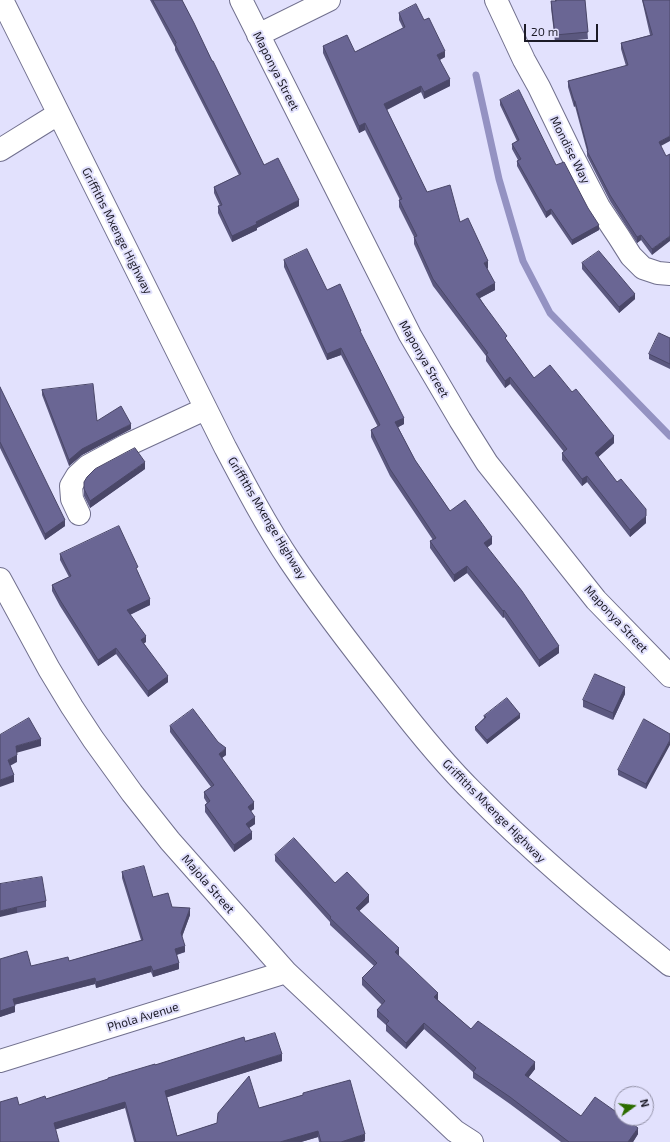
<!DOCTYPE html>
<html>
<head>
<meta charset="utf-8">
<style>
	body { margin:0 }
	#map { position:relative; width:670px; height:1142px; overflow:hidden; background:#e2e1fd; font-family:"Exo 2",sans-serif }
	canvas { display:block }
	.north { position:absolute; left:614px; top:1086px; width:40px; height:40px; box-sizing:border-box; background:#e2e1fd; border:1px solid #9392a7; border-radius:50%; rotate:75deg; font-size:11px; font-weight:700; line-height:16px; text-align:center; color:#1c1b27 }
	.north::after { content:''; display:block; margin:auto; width:14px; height:18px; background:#2c6c00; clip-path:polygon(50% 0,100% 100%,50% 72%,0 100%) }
	.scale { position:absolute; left:524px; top:24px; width:74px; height:18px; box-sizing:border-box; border:2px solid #1c1b27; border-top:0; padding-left:5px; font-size:12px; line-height:14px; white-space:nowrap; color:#1c1b27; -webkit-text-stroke:3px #e2e1fd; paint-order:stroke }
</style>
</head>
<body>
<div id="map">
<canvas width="670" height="1142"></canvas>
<div class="north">N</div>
<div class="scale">20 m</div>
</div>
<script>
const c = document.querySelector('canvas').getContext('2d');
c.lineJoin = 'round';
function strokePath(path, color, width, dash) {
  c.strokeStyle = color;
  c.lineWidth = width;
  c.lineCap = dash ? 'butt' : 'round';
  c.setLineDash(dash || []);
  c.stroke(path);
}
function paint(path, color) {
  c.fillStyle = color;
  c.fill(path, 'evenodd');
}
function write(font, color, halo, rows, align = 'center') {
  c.font = font + ' "Exo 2",sans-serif';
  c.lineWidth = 4;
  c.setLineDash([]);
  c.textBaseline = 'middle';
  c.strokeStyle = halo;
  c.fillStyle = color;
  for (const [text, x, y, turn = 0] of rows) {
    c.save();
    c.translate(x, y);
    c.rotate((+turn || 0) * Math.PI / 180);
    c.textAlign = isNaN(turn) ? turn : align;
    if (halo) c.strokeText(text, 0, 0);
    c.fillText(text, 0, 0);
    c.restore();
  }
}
strokePath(new Path2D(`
	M476,75L499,179L523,261L550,313L670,436`), '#9492c2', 7);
const minor = new Path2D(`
	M2,0L225,447C245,485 266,525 290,561C321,607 355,651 389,694C416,729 444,764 475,794C536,856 602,911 670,965
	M241,0L410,335L460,420L487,463L596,600L670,676
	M496,0L524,60L539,87L571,153L599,207L619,237L631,256L643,268L658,273L670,274
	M258,35L329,0
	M0,150L58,114
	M79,514L72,499L71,486L77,476L88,466L125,446L205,409
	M0,579L49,669L72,707L93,739L132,793L170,841L286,972L455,1131L472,1142
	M0,1061L286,972`);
strokePath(minor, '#71708e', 24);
strokePath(minor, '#fff', 22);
paint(new Path2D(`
	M150,0H182L264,165L299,206L257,228V230L232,242L218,213V206H220L214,193V187L239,175L175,50V47Z
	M555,0H585L588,39L555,42L551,8V1H555Z
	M642,0H670L661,146L652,255L641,240L637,243L610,201L587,156V151L575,106L574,107L568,87V81L626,66L621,49V43L650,35Z
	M399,13L424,20L445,57L440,60L450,86L424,99L421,92L387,110L427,192L460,222L488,268L487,269L495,290L480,298L507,341L534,378L572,392L614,443L598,457L646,523L630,537L587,482L582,486L562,460V453L564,452L510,384L505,388L486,361V356L433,286L414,244V237L399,207V200H400L365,130L359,133L323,53V46L355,52L403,28L399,20Z
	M500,100L556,165L599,230L572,245L551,214L546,218L517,166V161L518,160L512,149V144L517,141L500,105Z
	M284,260L327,290L361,335L404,424L398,427L415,460L450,511L492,544L487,547L559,653L539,667L504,617L503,618L467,573L454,582L430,548V541L433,540L390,476L371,437V430L378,427L341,355L327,360L284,267Z
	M582,263L635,299L619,313L582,269Z
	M670,338V369L649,359V354Z
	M0,387L65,526L45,540L0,448Z
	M42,390L97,421L131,429L82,455L69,466L42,395Z
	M145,469L90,508L84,496V482Z
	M60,554L138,572L150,605L130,615L146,642L144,643L168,682L148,697L116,654L98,666L60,606L52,591V585L69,577L60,560Z
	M625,694L613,720L583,707V700Z
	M484,716L520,718L487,744L475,730V727L484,718Z
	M170,726L226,755L222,758L254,809L251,811L255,824L249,828L252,839L234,852L205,812V805L207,803L204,798V792L211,787L170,732Z
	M670,734L646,789L618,775V770Z
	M275,855L335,883L369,902L359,911L399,955L398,956L438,1000L471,1029L535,1069L528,1078L581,1116L638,1134L633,1142H561L510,1104L473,1078V1072L424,1029L406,1049L386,1031V1025L377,1017V1010L382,1005L362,985V978L374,966L330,925V922L275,861Z
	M122,872L153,897L172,907L190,915L182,937L185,952L177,955L179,969L153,977L151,972L96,988L95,984L14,1005L15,1012L0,1017V959L31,966L69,961L141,940L122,878Z
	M0,884L46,901V907L17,913Z
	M245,1041L282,1061L167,1097L177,1136L217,1123L259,1108L303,1095V1093L365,1141L362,1142H319L318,1137L301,1142H134L125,1108L56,1129L19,1105L46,1099L155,1065Z`), '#5b587f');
paint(new Path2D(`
	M445,51V57L437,61V55Z
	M450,79V86L424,99V92Z
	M421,86V92L384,111V104Z
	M574,101H575V106L574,107Z
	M365,123V130L359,133V126Z
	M670,136V141L659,147V142Z
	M299,200V206L257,228V230L232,242V236L256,222Z
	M551,209V214L546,218V212Z
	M599,225V230L572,245V240Z
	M641,235V240L637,243V237Z
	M670,236V241L652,255V249Z
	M488,261V268L484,270V263Z
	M495,283V290L476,300V294Z
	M635,294V299L619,313V307Z
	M341,348V355L327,360V354Z
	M510,377V384L505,388V381Z
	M404,418V424L395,429V422Z
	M131,424V429L82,455L69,466V460L82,449Z
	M614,436V443L595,460V453Z
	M145,462V469L90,508V501Z
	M587,476V482L582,486V479Z
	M646,516V523L630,537V530Z
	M65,520V526L45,540V534Z
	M492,537V544L484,550V543Z
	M467,566V573L454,582V575Z
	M150,599V605L127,616V610Z
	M504,610V617L503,618V611Z
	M146,636V642L141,645V640Z
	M559,646V653L539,667V660Z
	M116,648V654L98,666V660Z
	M168,676V682L148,697V691Z
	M625,687V694L613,720V713Z
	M520,714V718L487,744V740Z
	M41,739V746L16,753V746Z
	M670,740V745L646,789V784Z
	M226,748V755L219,760V754Z
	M17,755V762L8,767V760Z
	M14,775V782L0,787V780Z
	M254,802V809L248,813V807Z
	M255,817V824L246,830V824Z
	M252,832V839L234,852V845Z
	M369,895V902L356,914V908Z
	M17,907V913L0,917V911Z
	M190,908V915L181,939V933Z
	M185,946V952L175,955V949Z
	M399,948V955L395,959V952Z
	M179,963V969L153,977V971Z
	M151,966V972L96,988V982Z
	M95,978V984L13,1005V999Z
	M438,993V1000L434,1004V997Z
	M15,1006V1012L0,1017V1011Z
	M424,1023V1029L406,1049V1043Z
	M282,1054V1061L165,1098V1091Z
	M535,1062V1069L525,1082V1075Z
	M125,1102V1108L54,1130V1123Z
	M638,1128V1134L633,1142H628Z
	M318,1131V1137L301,1142H280Z
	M365,1134V1141L362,1142H341Z`), '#4a4768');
const building = new Path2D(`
	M153,0H182L194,23L212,61H213L264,165L278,158L299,200L256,222L257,224L232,236L218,206L222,205L214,187L241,174L175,44L176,43Z
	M556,0H585L588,32L555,35L551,1H556Z
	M643,0H670V136L659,142L666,156L670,154V236L652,249L641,235L637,237L610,195L587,151L588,150L575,101H574L568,81L628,65L621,43L652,35Z
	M416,4L424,20L429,18L445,51L437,55L450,79L424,92L421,86L384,104L427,192L450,185L460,222L468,218L488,261L484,263L495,283L476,294L507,336L505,338L534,378L550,365L572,392L576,389L614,436L595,453L617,482L621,479L646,509V516L630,530L587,476L582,479L562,453L567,449L510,377L505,381L486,354L488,353L433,279L414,237L417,236L399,200L402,199L365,123L359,126L323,46L347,35L355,52L405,27L399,13Z
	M519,90L556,165L564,162L588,208L599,225L572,240L551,209L546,212L517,161L521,159L512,144L519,140L500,100Z
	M307,249L327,290L340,284L361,331H360L404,418L395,422L415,460L450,511L465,500L492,537L484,543L522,591L559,646L539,660L504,610L503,611L467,566L454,575L430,541L436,538L390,469L371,430L380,425L341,348L327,354L284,260Z
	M599,251L635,294L619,307L582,263Z
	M659,333L670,338V364L649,354Z
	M93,384L97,421L121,406L131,424L82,449L69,460L42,390Z
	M0,387L65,520L45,534L0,442Z
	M135,448L145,462L90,501L84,489V482L87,477L95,469Z
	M119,526L138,567L136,568L150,599L127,610L146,636L141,640L168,676L148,691L116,648L98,660L60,600L52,585L71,576L60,554Z
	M595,674L625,687L613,713L583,700Z
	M507,698L520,714L487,740L475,727L486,717L484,716Z
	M193,709L218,742L226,748L219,754L254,802L248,807L255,817L246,824L252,832L234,845L205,805L210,801L204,792L214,785L170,726Z
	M29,718L41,739L16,746L17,755L8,760L14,775L0,780V735Z
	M644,719L670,734V740L646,784L618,770Z
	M294,838L335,883L347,872L369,895L356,908L399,948L395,952L438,993L434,997L471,1029L478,1021L535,1062L525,1075L581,1116L595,1097L622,1116V1118H625L638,1128L628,1142H569L510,1097L473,1072L476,1068L424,1023L406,1043L386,1024L389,1021L377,1010L385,1001L362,978L377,963L330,918L331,917L275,855Z
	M144,866L153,897L168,893L172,907L190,908L181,933L185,946L175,949L179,963L153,971L151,966L96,982L95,978L13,999L15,1006L0,1011V959L27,951L31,966L68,957L69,961L143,940L122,872Z
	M42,877L46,901L17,907L0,911V884Z
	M275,1033L282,1054L165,1091L177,1136L217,1123L218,1113L249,1076L259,1108L303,1095V1093L350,1080L365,1134L341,1142H321L318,1131L280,1142H136L125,1102L54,1123L59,1142H0V1102L17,1097L19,1105L45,1096L46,1099L108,1079V1078L155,1064V1065L244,1037L245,1041Z`);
paint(building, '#6a6694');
strokePath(building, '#4a4768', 1);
write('12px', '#1c1b27', '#e2e1fd', [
	["Maponya Street",276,71,63],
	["Mondise Way",570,150,63],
	["Griffiths Mxenge Highway",117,231,63],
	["Maponya Street",424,359,60],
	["Griffiths Mxenge Highway",267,518,59],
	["Maponya Street",616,619,47],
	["Griffiths Mxenge Highway",494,811,45],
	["Majola Street",208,884,49],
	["Phola Avenue",143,1017,-17]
]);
</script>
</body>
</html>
